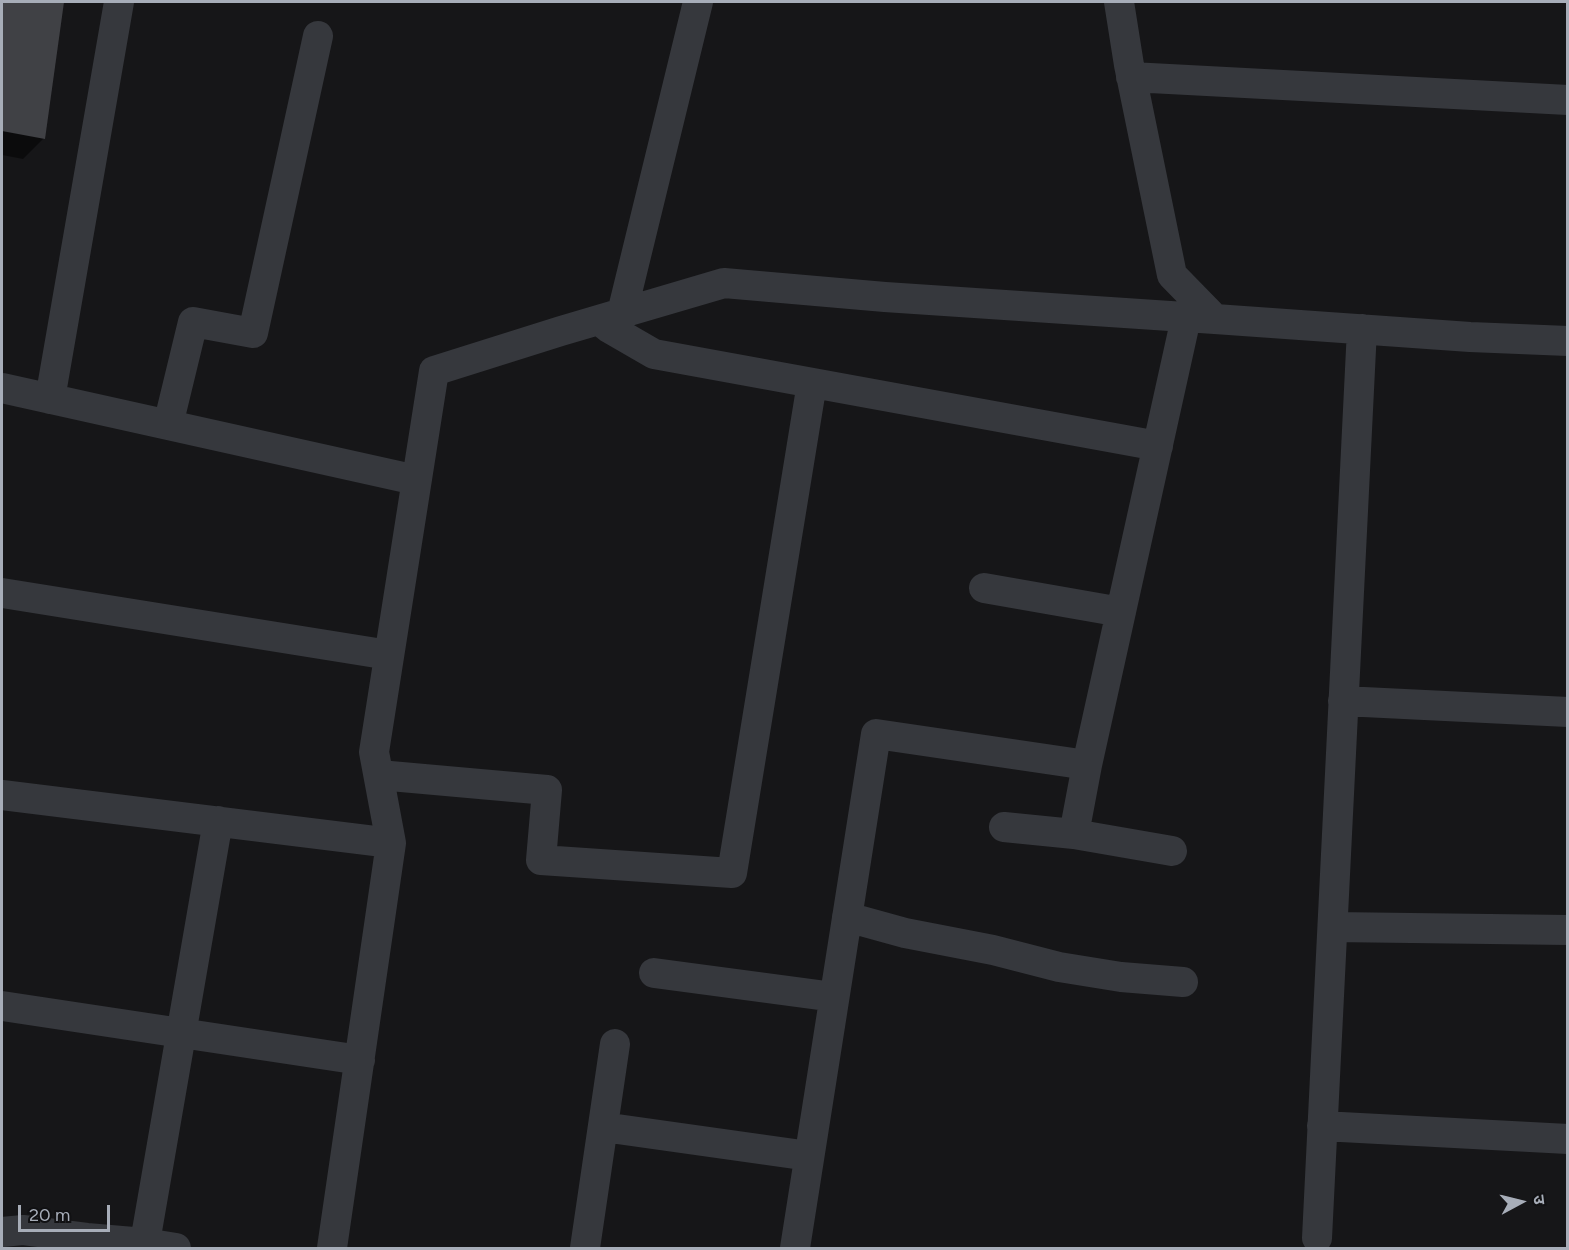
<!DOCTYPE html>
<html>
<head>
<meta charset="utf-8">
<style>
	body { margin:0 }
	#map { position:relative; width:1569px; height:1250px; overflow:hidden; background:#161618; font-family:Figtree,"Noto Sans Devanagari",sans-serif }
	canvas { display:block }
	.frame { position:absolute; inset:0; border:3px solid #a7adb8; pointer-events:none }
	.north { position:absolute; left:1491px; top:1172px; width:60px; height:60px; -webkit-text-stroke:4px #111113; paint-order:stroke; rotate:83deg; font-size:16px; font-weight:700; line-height:24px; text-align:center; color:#a7adb8 }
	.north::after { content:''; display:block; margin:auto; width:21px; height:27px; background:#a7adb8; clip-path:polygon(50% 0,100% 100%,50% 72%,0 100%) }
	.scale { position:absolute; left:18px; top:1205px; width:92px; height:27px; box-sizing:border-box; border:3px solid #a7adb8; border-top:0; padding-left:8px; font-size:18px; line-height:21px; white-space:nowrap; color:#a7adb8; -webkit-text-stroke:4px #111113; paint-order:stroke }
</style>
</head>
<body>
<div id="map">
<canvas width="1569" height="1250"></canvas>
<div class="frame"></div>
<div class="north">उ</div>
<div class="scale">20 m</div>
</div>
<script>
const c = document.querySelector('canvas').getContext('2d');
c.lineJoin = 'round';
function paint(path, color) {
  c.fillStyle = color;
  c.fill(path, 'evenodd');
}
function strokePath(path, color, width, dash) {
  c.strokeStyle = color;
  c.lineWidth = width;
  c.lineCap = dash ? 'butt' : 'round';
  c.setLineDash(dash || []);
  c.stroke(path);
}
paint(new Path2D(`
	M2,2H63L44,138L23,159L2,155Z`), '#0007');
paint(new Path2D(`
	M2,2H64L45,139L2,131Z`), '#404145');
strokePath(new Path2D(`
	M1119,2L1129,65L1172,275L1215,319L1470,337L1568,341
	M1131,77L1568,100
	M622,313L698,2
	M599,320L609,328L654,354L1158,446
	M2,388L416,480
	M50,399L119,2
	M168,425L193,322L253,333L318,36
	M984,588L1121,612
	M2,593L389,655
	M1343,701L1568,712
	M379,775L547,790L541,860L732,873L812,383
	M2,795L391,843
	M1004,827L1074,834
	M1172,851L1074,834L1087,765L1186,318
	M847,917L905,933L993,950L1059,967L1121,977L1183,982
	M1333,927L1568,930
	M654,973L834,997
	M2,1006L360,1060
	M1322,1126L1568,1139
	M603,1127L809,1156
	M2,1232L23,1230L87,1238L145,1243L176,1248
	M1317,1238L1362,329
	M144,1248L218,821
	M332,1248L391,843L374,752L434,371L561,331L724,283L885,297L1215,319
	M585,1248L615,1044
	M795,1248L876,734L1087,765`), '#36383d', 30);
</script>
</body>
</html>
